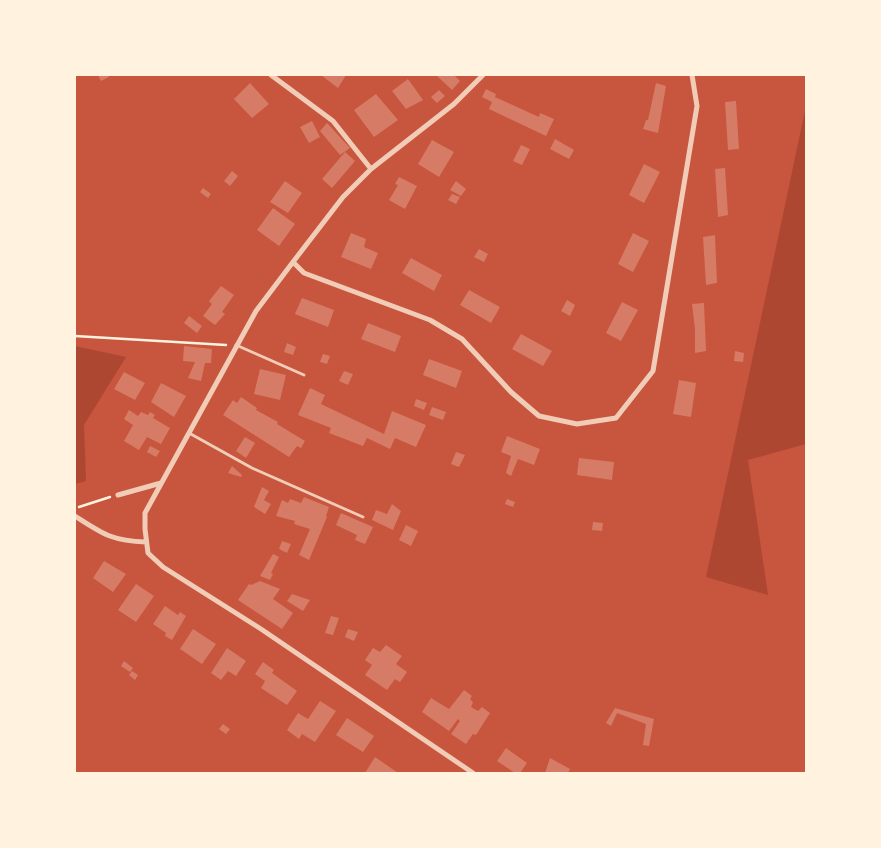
<!DOCTYPE html>
<html>
<head>
<meta charset="utf-8">
<style>
	body { margin:0 }
	#map { position:relative; width:881px; height:848px; overflow:hidden; background:#c8553d; font-family:Montserrat,sans-serif }
	canvas { display:block }
	.frame { position:absolute; inset:0; border:76px solid #fff3e0; pointer-events:none }
</style>
</head>
<body>
<div id="map">
<canvas width="881" height="848"></canvas>
<div class="frame"></div>
</div>
<script>
const c = document.querySelector('canvas').getContext('2d');
c.lineJoin = 'round';
function paint(path, color) {
  c.fillStyle = color;
  c.fill(path, 'evenodd');
}
function strokePath(path, color, width, dash) {
  c.strokeStyle = color;
  c.lineWidth = width;
  c.lineCap = dash ? 'butt' : 'round';
  c.setLineDash(dash || []);
  c.stroke(path);
}
paint(new Path2D(`
	M806,106V444L748,460L768,595L706,577Z
	M75,346L126,357L84,425L86,481L75,484Z`), '#ae4732');
paint(new Path2D(`
	M98,75H108L109,77L101,81Z
	M321,75H346L338,88Z
	M436,75H454L460,81L452,90Z
	M408,79L423,100L406,109L392,91Z
	M250,83L269,104L252,118L234,99Z
	M656,83L666,86L658,133L643,129L646,120H648Z
	M486,89L496,94L495,97L539,117L540,113L554,119L546,136L489,109L492,102L482,97Z
	M439,90L445,96L437,103L431,97Z
	M376,94L398,120L374,137L354,110Z
	M736,101L739,149L728,150L725,102Z
	M312,121L320,137L309,143L300,127Z
	M327,123L350,148L340,155L320,131Z
	M555,139L574,150L569,159L550,149Z
	M432,140L454,152L439,177L418,164Z
	M521,145L530,149L522,165L513,161Z
	M345,152L355,161L332,188L322,179Z
	M644,164L660,172L644,203L629,195Z
	M725,168L728,215L718,217L715,169Z
	M232,171L238,176L230,186L224,181Z
	M399,177L417,186L405,209L389,200L398,185L395,184Z
	M285,181L302,193L288,213L270,202Z
	M456,181L466,189L461,196L450,190Z
	M203,188L211,194L208,198L200,192Z
	M452,194L460,197L456,204L448,200Z
	M273,208L295,224L279,246L257,230Z
	M351,233L366,239L364,247L378,253L371,269L341,257Z
	M633,233L649,241L633,272L618,264Z
	M715,235L717,283L706,285L703,237Z
	M479,249L488,254L484,262L474,257Z
	M411,258L442,275L434,291L402,273Z
	M221,286L234,295L222,312L225,314L215,325L203,316L212,304L209,301Z
	M469,290L500,307L491,323L460,305Z
	M302,298L334,310L328,327L295,314Z
	M567,300L575,305L570,316L561,311Z
	M622,302L638,310L621,341L606,333Z
	M704,303L706,351L695,353V329L692,304Z
	M189,316L202,326L197,333L184,323Z
	M368,323L401,336L395,352L361,339Z
	M521,334L552,351L543,366L512,349Z
	M287,343L296,347L293,355L284,352Z
	M184,346L212,349L211,363H205L201,381L188,378L195,362L183,361Z
	M735,351L744,353L743,362L734,361Z
	M323,354L330,356L327,364L320,362Z
	M429,359L462,371L456,388L423,375Z
	M260,369L286,375L280,400L254,394Z
	M344,371L353,374L348,385L339,381Z
	M124,372L145,383L135,400L114,389Z
	M679,380L696,383L691,417L673,414Z
	M161,383L186,396L174,417L151,402Z
	M310,388L325,395L321,404L384,434L392,411L426,425L416,447L395,438L390,449L367,438L363,446L329,433L331,428L298,415Z
	M241,397L257,408L256,410L278,422L277,424L305,441L301,448L297,446L289,457L223,415L233,400L237,403Z
	M416,399L427,403L424,410L414,406Z
	M432,407L446,412L443,420L429,415Z
	M129,410L138,416L141,412L148,415L150,412L155,415L153,418L170,428L161,444L147,437L139,450L124,441L133,425L124,419Z
	M507,436L540,449L534,465L518,459L511,476L506,473L511,456L501,452Z
	M245,437L255,443L246,458L236,451Z
	M150,446L160,451L156,457L147,452Z
	M456,452L465,455L459,467L451,464Z
	M579,458L614,462L612,480L577,475Z
	M232,466L242,475L241,477L228,473Z
	M262,487L269,491L264,500L271,504L265,514L254,507Z
	M304,497L329,507L326,516L327,517L309,560L299,555L310,529L294,524L295,521L276,516L282,500L288,503L290,499L301,503Z
	M507,499L515,502L513,507L505,504Z
	M392,504L401,511L393,530L372,520L376,510L387,514Z
	M341,513L373,527L365,544L355,540L357,535L336,525Z
	M593,522L603,523L602,531L592,530Z
	M406,525L418,531L411,546L399,540Z
	M282,541L291,544L287,553L279,549Z
	M273,554L279,557L271,573L273,574L270,580L260,576Z
	M104,561L126,574L113,592L93,578Z
	M260,581L280,589L273,599L293,613L282,629L238,600L249,584L251,585Z
	M136,584L154,596L136,622L118,610Z
	M292,594L310,600L303,611L287,601Z
	M165,606L178,615L180,612L186,616L172,640L165,636L166,633L153,624Z
	M331,616L339,618L333,635L325,633Z
	M193,629L216,644L202,664L180,649Z
	M348,629L358,632L354,641L345,637Z
	M386,645L402,656L396,664L407,672L400,682L395,679L387,690L365,675L372,665L365,660L373,648L380,652Z
	M227,648L246,661L236,676L228,671L221,680L211,673Z
	M124,661L133,668L130,672L121,666Z
	M263,662L274,670L272,673L297,691L287,705L261,688L265,681L255,674Z
	M132,671L138,675L135,680L129,675Z
	M464,690L472,696L470,699L473,702L471,707L478,711L482,707L490,713L476,735L473,734L466,744L451,734L460,721L458,719L449,731L422,712L431,698L449,709Z
	M320,701L336,711L315,742L302,734L299,739L287,730L298,713L308,719Z
	M615,708L654,719L649,746L643,745L646,724L617,713L611,726L606,723Z
	M347,718L374,736L363,752L336,735Z
	M223,724L230,729L226,734L219,729Z
	M506,748L527,763L520,773H515L497,761Z
	M375,757L398,773H365Z
	M550,758L570,769L568,773H545Z`), '#d67c66');
strokePath(new Path2D(`
	M75,336L226,345
	M79,507L110,497`), '#fff3e0', 2.5);
strokePath(new Path2D(`
	M236,345L304,375
	M189,433L252,468L363,517`), '#f1ccb7', 3);
strokePath(new Path2D(`
	M271,75L333,121L371,169
	M293,262L304,273L430,320L462,339L511,392L539,416L577,424L616,418L653,371L697,106L692,75
	M118,495L161,483
	M75,516C103,534 112,541 146,542
	M473,773L261,629L163,567L148,553L145,529V513L256,311L293,262L343,197L371,169L454,104L483,75`), '#f1ccb7', 5);
</script>
</body>
</html>
